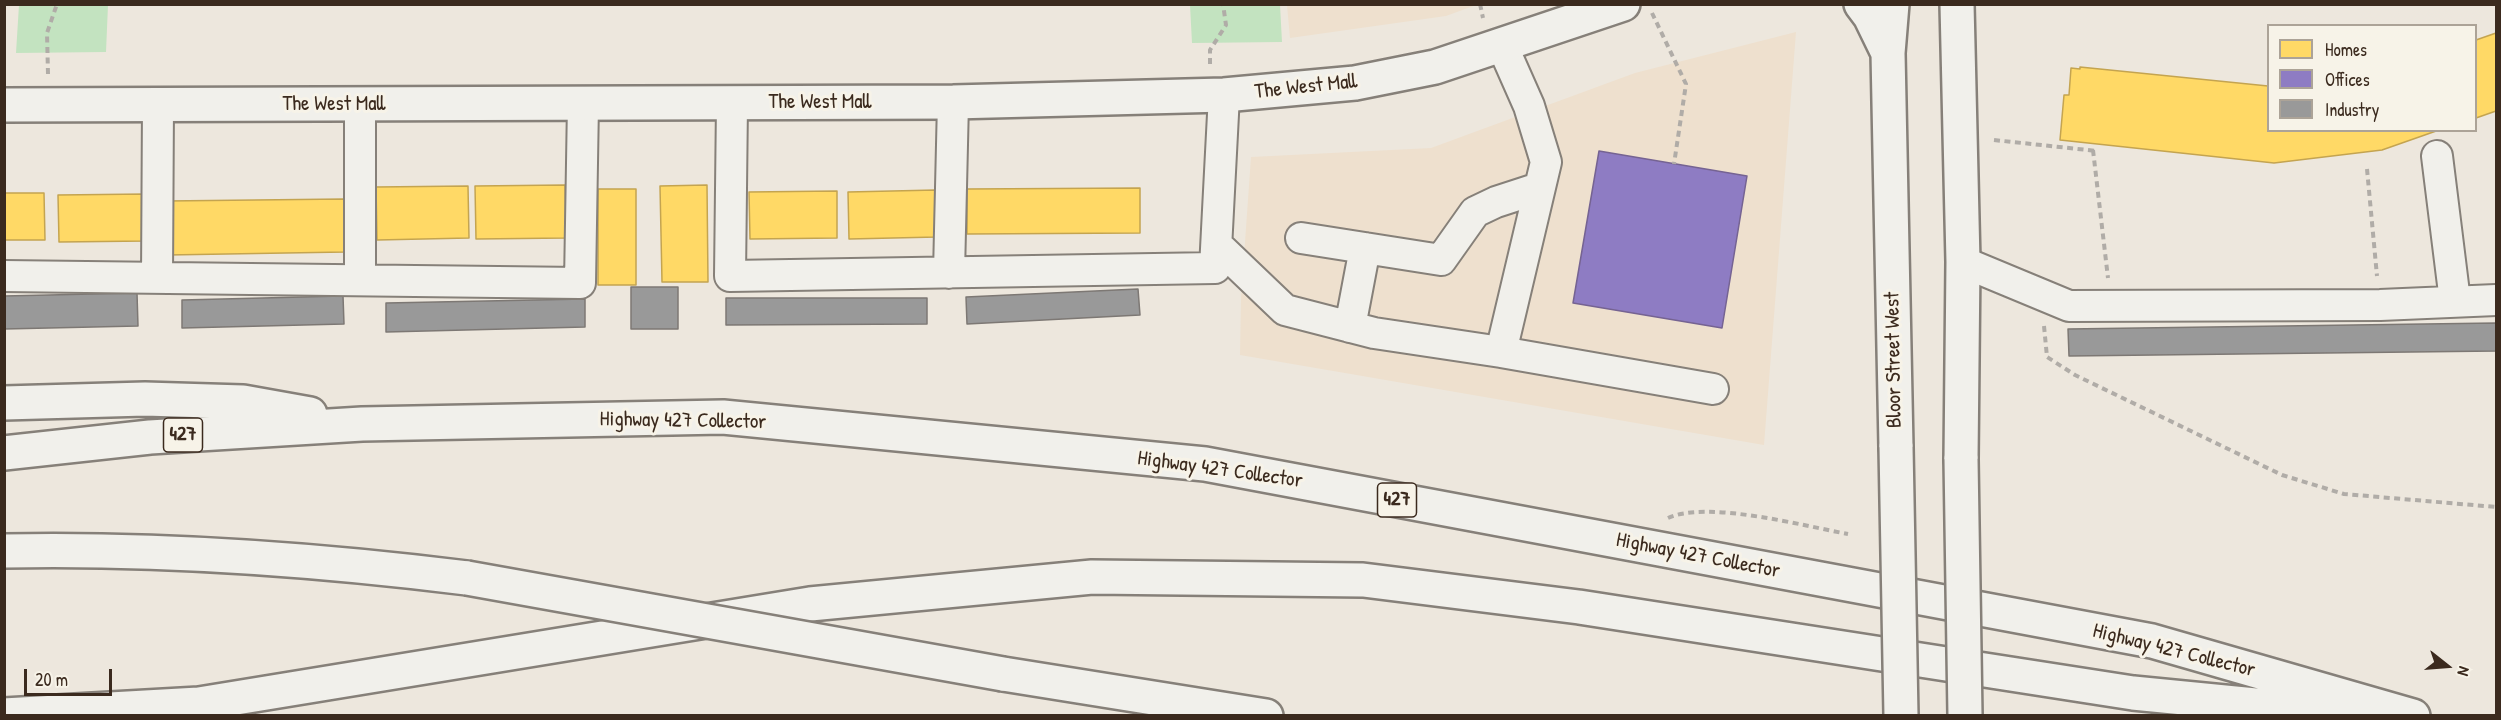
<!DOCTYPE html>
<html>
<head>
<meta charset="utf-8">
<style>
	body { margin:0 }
	#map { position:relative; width:2501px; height:720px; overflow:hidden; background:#ede7dd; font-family:"Patrick Hand",sans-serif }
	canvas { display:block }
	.frame { position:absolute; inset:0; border:6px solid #3b2a1e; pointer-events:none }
	.legend { position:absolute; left:2267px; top:24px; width:210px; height:108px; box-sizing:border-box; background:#f7f3e8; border:2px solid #aca397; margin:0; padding:8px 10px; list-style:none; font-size:18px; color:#3b2a1e }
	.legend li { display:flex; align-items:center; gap:12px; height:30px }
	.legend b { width:30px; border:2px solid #aca397 }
	.north { position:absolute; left:2417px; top:636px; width:60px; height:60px; -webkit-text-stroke:4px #f7f3e8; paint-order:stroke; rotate:107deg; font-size:16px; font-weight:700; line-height:24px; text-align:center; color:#3b2a1e }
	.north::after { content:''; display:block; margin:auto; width:21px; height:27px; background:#3b2a1e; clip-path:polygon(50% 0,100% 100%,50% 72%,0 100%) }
	.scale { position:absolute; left:24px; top:669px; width:88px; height:27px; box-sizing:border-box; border:3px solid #3b2a1e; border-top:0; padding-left:8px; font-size:18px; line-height:21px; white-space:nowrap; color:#3b2a1e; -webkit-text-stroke:4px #f7f3e8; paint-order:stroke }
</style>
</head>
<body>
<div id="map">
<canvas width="2501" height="720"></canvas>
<div class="frame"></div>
<ul class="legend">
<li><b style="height:16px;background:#ffd966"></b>Homes</li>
<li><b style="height:16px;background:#8e7cc3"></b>Offices</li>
<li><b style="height:16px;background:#999"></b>Industry</li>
</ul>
<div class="north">N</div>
<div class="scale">20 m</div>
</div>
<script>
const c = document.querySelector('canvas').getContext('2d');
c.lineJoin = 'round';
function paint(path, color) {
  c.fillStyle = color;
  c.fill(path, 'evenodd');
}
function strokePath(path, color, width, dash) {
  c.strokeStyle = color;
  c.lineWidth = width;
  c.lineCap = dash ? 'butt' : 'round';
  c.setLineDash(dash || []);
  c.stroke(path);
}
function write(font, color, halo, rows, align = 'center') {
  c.font = font + ' "Patrick Hand",sans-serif';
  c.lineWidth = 6;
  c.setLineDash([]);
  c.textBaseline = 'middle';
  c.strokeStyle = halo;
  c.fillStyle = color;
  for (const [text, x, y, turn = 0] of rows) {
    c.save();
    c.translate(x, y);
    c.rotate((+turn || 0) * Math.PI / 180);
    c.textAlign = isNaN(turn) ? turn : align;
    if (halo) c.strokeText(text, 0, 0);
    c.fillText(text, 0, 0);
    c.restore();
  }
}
paint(new Path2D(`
	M1287,5V4L1476,5L1446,16L1290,38Z
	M1796,32L1764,445L1240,355L1241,299L1251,157L1431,148L1635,73Z`), '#eee0ce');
paint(new Path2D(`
	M19,5H108L106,52L16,53Z
	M1190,5H1280L1282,42L1192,43Z`), '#c3e3c0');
const homes = new Path2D(`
	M2496,33V111L2476,118V40Z
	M2080,67L2268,86V130H2439L2382,150L2274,163L2060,140L2064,95H2069L2071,68L2080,69Z
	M565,185L566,238L476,239L475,186Z
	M707,185L708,282H662L660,186Z
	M468,186L469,238L377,240L376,187Z
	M1140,188V233L967,234V189Z
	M598,189H636V285H598Z
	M936,190L937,237L849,239L848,192Z
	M837,191V238L750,239L749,192Z
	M4,193H44L45,240H4Z
	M146,194V241L59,242L58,195Z
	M344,199L345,252L167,255L166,201Z`);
paint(homes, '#ffd966');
strokePath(homes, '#c4a450', 1.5);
const offices = new Path2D(`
	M1599,151L1747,176L1722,328L1573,303Z`);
paint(offices, '#8e7cc3');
strokePath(offices, '#756392', 1.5);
const industry = new Path2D(`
	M631,287H678V329H631Z
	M1138,289L1140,315L967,324L966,297Z
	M137,293L138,326L4,329V296Z
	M343,296L344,324L182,328V300Z
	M726,298H927V324L726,325Z
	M585,299V327L386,332V303Z
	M2496,323V351L2069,356L2068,329Z`);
paint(industry, '#999');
strokePath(industry, '#7d7874', 1.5);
const minor = new Path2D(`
	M732,103L730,276L1215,268L1224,95
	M2437,156L2455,301
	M1301,238L1441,260L1475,212L1496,202L1539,188
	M1217,245L1285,310L1374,333L1501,352L1713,389
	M1963,262L2069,306L2380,305L2496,300
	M949,273L953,102
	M4,276L580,283L583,103
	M157,278L158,104
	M360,280V104
	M1350,327L1365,248
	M1501,352L1546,162L1529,106L1502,45`);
const major = new Path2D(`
	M1861,4L1870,16L1888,53
	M1892,4L1888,53L1896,447
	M1957,4L1963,262L1961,459
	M4,105L953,102L1224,95L1355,83L1435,67L1623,4`);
const highway = new Path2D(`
	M4,403L145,399L243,402L310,414
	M4,453L150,437L362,424L723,417L1205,464L2152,641L2413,716
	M4,551C159,548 313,559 467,578
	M1003,674L1266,716
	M4,715L199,704L810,604L1092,577L1363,580L1579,607L2133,693L2357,715`);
strokePath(minor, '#868079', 34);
strokePath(major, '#868079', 38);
strokePath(highway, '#868079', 38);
strokePath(new Path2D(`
	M1480,4L1483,18
	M1652,13L1686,84L1674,164
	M1210,64V50L1226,25L1223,4
	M48,74L47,33L57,4
	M1994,140L2097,151
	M2093,150L2108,278
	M2367,169L2377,276
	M2044,326L2047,357L2075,375L2282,475L2344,494L2496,507
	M1668,518C1707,500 1804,526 1848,534`), '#b0aca7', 4, [6, 4.5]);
strokePath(minor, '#f1f0eb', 30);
strokePath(major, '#f1f0eb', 33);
strokePath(highway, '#f1f0eb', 33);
const majorBridge = new Path2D(`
	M1896,447L1901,716
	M1961,459L1965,716`);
const highwayBridge = new Path2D(`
	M467,578L1003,674`);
strokePath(majorBridge, '#868079', 38, []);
strokePath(highwayBridge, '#868079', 38, []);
strokePath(majorBridge, '#f1f0eb', 33);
strokePath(highwayBridge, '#f1f0eb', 33);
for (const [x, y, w] of [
	[183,435,39],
	[1397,500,39]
]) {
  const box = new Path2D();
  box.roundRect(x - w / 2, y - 17, w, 34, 4.5);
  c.fillStyle = '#f7f3e8';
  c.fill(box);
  strokePath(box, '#3b2a1e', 1.5);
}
write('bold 20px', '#3b2a1e', null, [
	["427",183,435],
	["427",1397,500]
]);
write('21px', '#3b2a1e', '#f7f3e8', [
	["The West Mall",1306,87,-6],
	["The West Mall",820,102],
	["The West Mall",334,104],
	["Bloor Street West",1894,360,-91],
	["Highway 427 Collector",683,421,1],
	["Highway 427 Collector",1220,470,8],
	["Highway 427 Collector",1698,556,11],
	["Highway 427 Collector",2174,651,14]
]);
</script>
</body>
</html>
